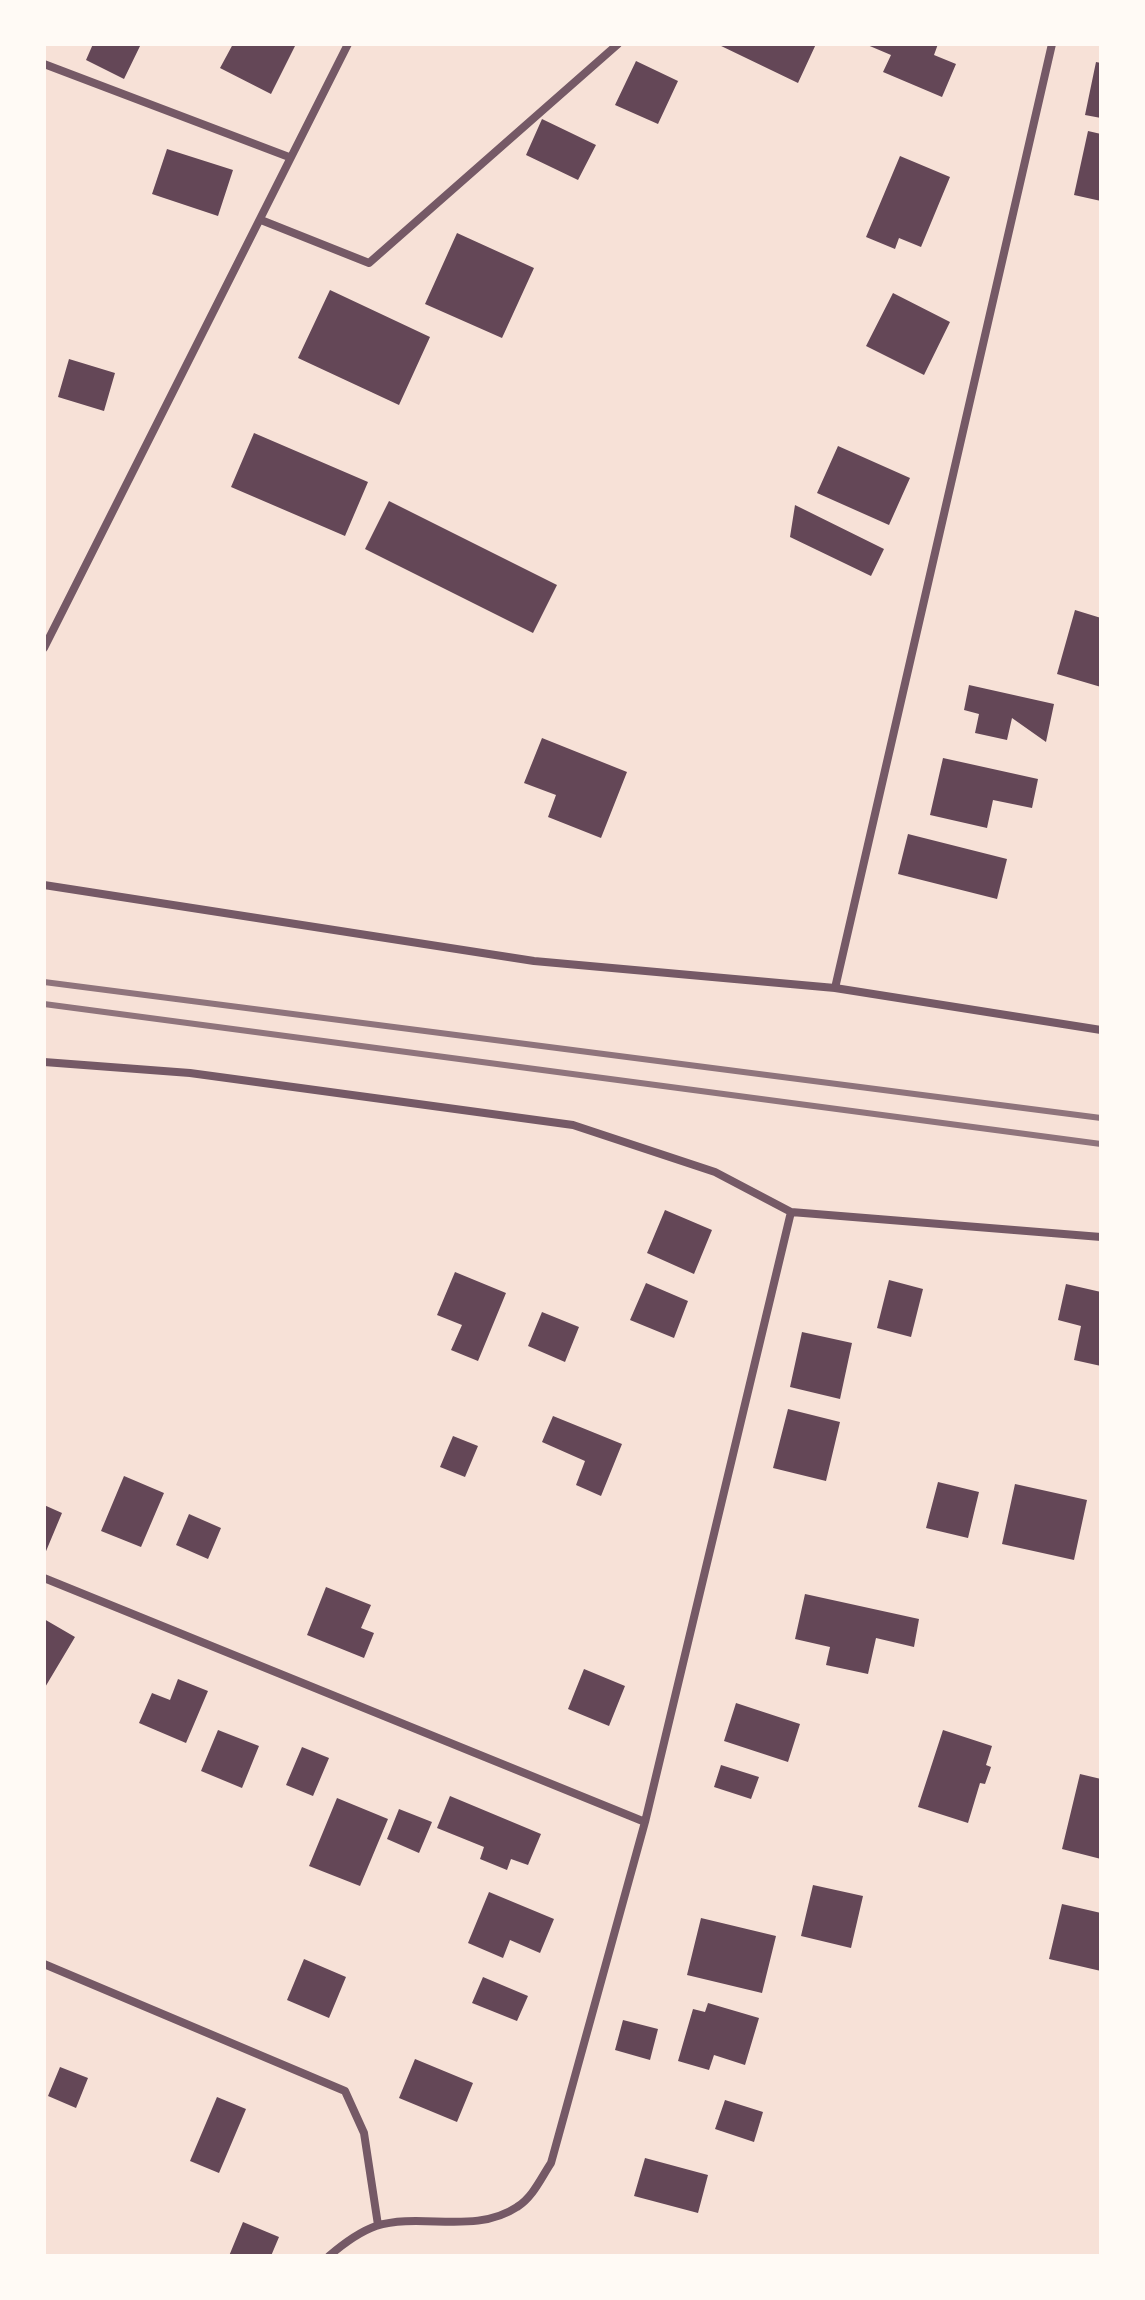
<!DOCTYPE html>
<html>
<head>
<meta charset="utf-8">
<style>
	body { margin:0 }
	#map { position:relative; width:1145px; height:2300px; overflow:hidden; background:#f7e1d7; font-family:Montserrat,sans-serif }
	canvas { display:block }
	.frame { position:absolute; inset:0; border:46px solid #fffaf5; pointer-events:none }
</style>
</head>
<body>
<div id="map">
<canvas width="1145" height="2300"></canvas>
<div class="frame"></div>
</div>
<script>
const c = document.querySelector('canvas').getContext('2d');
c.lineJoin = 'round';
function paint(path, color) {
  c.fillStyle = color;
  c.fill(path, 'evenodd');
}
function strokePath(path, color, width, dash) {
  c.strokeStyle = color;
  c.lineWidth = width;
  c.lineCap = dash ? 'butt' : 'round';
  c.setLineDash(dash || []);
  c.stroke(path);
}
paint(new Path2D(`
	M93,44H141L124,79L86,60Z
	M233,44H296L271,94L220,68Z
	M717,44H816L798,83Z
	M865,44H938L934,55L956,64L942,97L883,72L891,55Z
	M636,61L678,81L658,124L615,105Z
	M1096,62L1101,63V118L1085,115Z
	M542,119L596,145L578,180L526,155Z
	M1088,131L1101,134V201L1074,195Z
	M167,149L233,170L218,216L152,194Z
	M900,156L950,177L921,247L899,238L895,249L866,237Z
	M457,233L534,268L502,338L425,304Z
	M330,290L430,337L399,405L298,358Z
	M893,293L950,322L924,375L866,346Z
	M69,359L115,373L104,411L58,397Z
	M254,433L368,482L345,536L231,487Z
	M838,446L910,478L889,525L817,493Z
	M389,501L557,585L533,633L365,549Z
	M795,505L884,549L871,576L790,537Z
	M1075,610L1101,618V687L1057,674Z
	M969,685L1054,704L1046,742L1012,718L1007,740L975,733L979,714L964,710Z
	M542,738L627,772L601,838L548,817L556,795L524,783Z
	M943,758L1038,779L1032,808L993,800L987,828L930,815Z
	M908,834L1007,859L997,899L898,874Z
	M665,1210L712,1230L694,1274L647,1253Z
	M455,1272L506,1293L478,1361L451,1350L462,1325L437,1315Z
	M889,1280L923,1289L911,1337L877,1328Z
	M646,1283L688,1301L674,1338L630,1320Z
	M1066,1284L1101,1292V1366L1074,1360L1081,1326L1058,1320Z
	M542,1312L579,1327L565,1362L528,1346Z
	M802,1332L852,1343L840,1399L790,1387Z
	M788,1409L840,1422L826,1481L773,1468Z
	M553,1416L622,1444L601,1496L576,1485L585,1461L542,1442Z
	M453,1436L478,1446L465,1477L440,1467Z
	M124,1476L164,1493L141,1547L101,1531Z
	M938,1482L979,1492L968,1538L926,1528Z
	M1015,1484L1087,1500L1074,1560L1002,1544Z
	M44,1505L62,1513L44,1556Z
	M189,1514L221,1528L208,1559L176,1545Z
	M326,1587L371,1605L361,1628L374,1633L364,1658L307,1635Z
	M805,1594L919,1619L914,1647L876,1638L868,1674L826,1665L830,1647L795,1639Z
	M44,1619L75,1637L44,1689Z
	M584,1669L625,1686L609,1726L568,1709Z
	M178,1679L208,1691L186,1743L139,1723L152,1693L170,1700Z
	M736,1703L800,1724L788,1762L724,1741Z
	M218,1730L259,1746L242,1788L201,1771Z
	M943,1730L992,1746L986,1765L991,1767L985,1784L980,1783L968,1823L918,1807Z
	M302,1747L329,1758L313,1796L286,1785Z
	M721,1765L759,1777L751,1799L714,1787Z
	M1080,1774L1101,1779V1859L1062,1849Z
	M450,1796L541,1834L528,1865L511,1859L507,1870L480,1859L484,1847L437,1828Z
	M337,1798L388,1819L360,1886L309,1866Z
	M399,1809L432,1822L419,1853L387,1839Z
	M813,1885L863,1896L851,1948L801,1936Z
	M489,1892L554,1919L540,1953L510,1940L503,1958L468,1943Z
	M1062,1904L1101,1913V1971L1049,1959Z
	M701,1918L776,1936L762,1993L687,1975Z
	M304,1959L346,1977L329,2018L287,2000Z
	M483,1977L528,1996L517,2021L472,2003Z
	M708,2003L759,2018L745,2065L714,2055L709,2070L678,2061L693,2009L705,2012Z
	M623,2020L658,2029L650,2060L615,2050Z
	M415,2059L473,2083L457,2122L399,2098Z
	M60,2067L88,2078L76,2108L48,2096Z
	M217,2097L246,2109L219,2173L190,2161Z
	M725,2100L763,2112L754,2142L715,2129Z
	M645,2158L708,2175L698,2213L634,2196Z
	M243,2222L279,2237L271,2256H229Z`), '#644757');
strokePath(new Path2D(`
	M44,64L289,157
	M261,220L369,263L618,44
	M44,648L348,44
	M44,885L534,961L835,988L1101,1030
	M835,988L1052,44
	M44,1062L190,1073L573,1125L715,1172L791,1212L1101,1237
	M44,1578L645,1822
	M44,1964L345,2091L364,2133L378,2225
	M329,2256C343,2244 359,2232 376,2226C421,2212 475,2235 517,2207C533,2197 541,2178 551,2163L645,1822L791,1212`), '#755966', 8);
strokePath(new Path2D(`
	M44,982L1101,1118
	M44,1004L1101,1144`), '#8f747c', 6);
</script>
</body>
</html>
